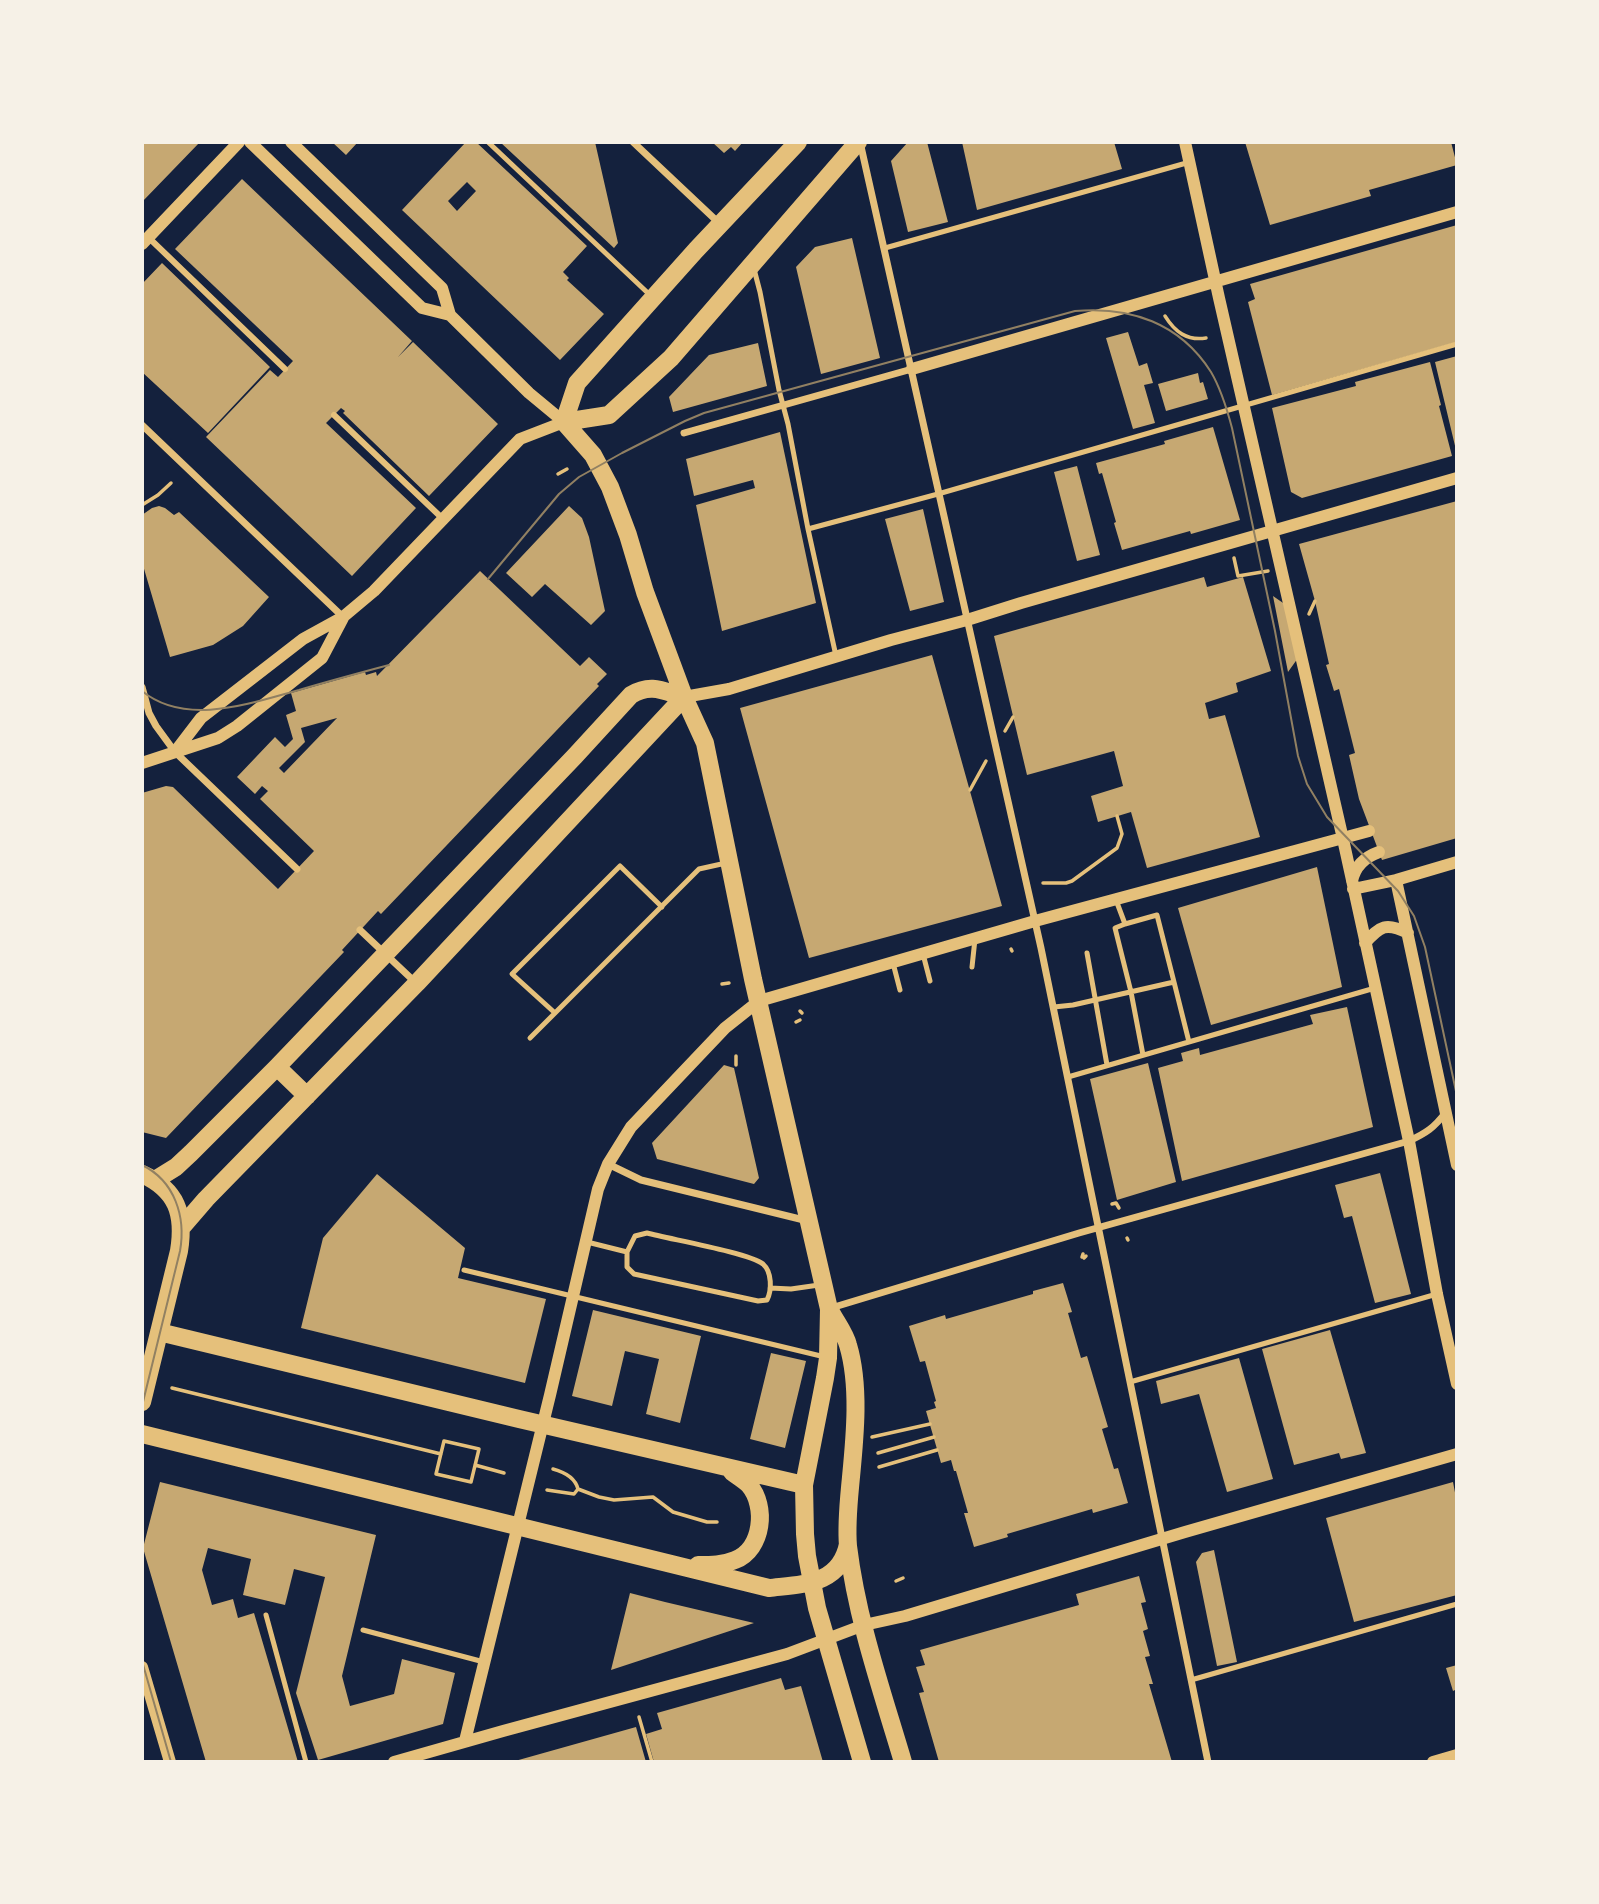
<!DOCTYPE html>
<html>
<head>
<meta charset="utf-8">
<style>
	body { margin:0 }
	#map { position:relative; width:1599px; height:1904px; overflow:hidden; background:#14213d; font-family:Quicksand,sans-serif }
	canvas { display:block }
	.frame { position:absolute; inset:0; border:144px solid #f6f1e7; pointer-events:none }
</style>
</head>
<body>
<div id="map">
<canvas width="1599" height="1904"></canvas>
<div class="frame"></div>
</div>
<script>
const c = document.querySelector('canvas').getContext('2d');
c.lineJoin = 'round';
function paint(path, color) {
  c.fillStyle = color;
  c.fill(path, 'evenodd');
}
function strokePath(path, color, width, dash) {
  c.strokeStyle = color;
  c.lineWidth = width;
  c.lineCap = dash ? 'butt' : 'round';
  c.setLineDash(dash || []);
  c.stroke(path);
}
paint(new Path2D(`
	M142,142H200L142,202Z
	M332,142H358L346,155Z
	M466,142H476L587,246L563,272L569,278L567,280L604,314L560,360L402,210ZM467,182L476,191L457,211L448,201Z
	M500,142H595L618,243L614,248Z
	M712,142H743L735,151L731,147L724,153Z
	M908,142H927L948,222L908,232L891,161Z
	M962,142H1114L1122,169L977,210Z
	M1245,142H1451L1457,165L1369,190L1371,196L1270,225Z
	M242,179L412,341L398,357L413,342L498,424L429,496L343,413L345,411L341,408L326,423L416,508L352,576L206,437L270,370L278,377L293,361L175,249Z
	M1457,225V342L1272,395L1248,302L1255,299L1250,284Z
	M852,238L880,358L821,374L796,267L815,247Z
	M162,263L270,367L208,433L142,372V284Z
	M1128,332L1139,366L1147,363L1153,383L1144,385L1155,423L1133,429L1106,338Z
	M758,343L767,386L673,412L669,397L709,355Z
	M1457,356V450H1456L1435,362Z
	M1430,362L1441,405L1439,406L1452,456L1302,498L1291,492L1272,408L1356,386L1355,382Z
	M1198,373L1200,383L1203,382L1208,399L1166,411L1158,384Z
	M1213,427L1240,520L1191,534L1190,531L1122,550L1114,523L1116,522L1102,473L1099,474L1096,463L1165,444L1164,441Z
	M780,432L816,603L722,631L696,505L755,488L753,480L694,496L686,459Z
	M1077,466L1100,555L1077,561L1054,472Z
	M1457,501V838L1382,860L1359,799L1349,755L1355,753L1339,689L1334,691L1326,665L1329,664L1315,601L1299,544Z
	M159,506L165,508L174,515L179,512L269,597L243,626L213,645L170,657L142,562V515L152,508Z
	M569,506L582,518L589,537L605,611L591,625L545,584L532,597L506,573Z
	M923,509L944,602L910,611L885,519Z
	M480,571L580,666L589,657L607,674L597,684L599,686L381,914L378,911L342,950L344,952L166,1138L142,1132V793L166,786L173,787L278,889L314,851L260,799L268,791L262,786L255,794L237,777L275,737L285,747L293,739L286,715L296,711L291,693L365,672L366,675L376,672L377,676ZM337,718L284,773L279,768L305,742L301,728Z
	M1204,577L1207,587L1243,577L1271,671L1236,683L1238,692L1205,703L1209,719L1225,715L1260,837L1147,868L1131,812L1098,822L1091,796L1123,786L1114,751L1027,775L994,636Z
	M1273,596L1286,605L1298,658L1288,672Z
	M932,655L1002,906L809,958L740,708Z
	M1317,867L1342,987L1211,1025L1178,908Z
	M1347,1007L1373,1127L1182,1181L1158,1068L1183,1061L1181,1053L1199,1048L1200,1055L1313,1024L1310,1015Z
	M1148,1063L1176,1182L1117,1200L1090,1079Z
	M724,1065L734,1068L759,1178L754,1184L657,1159L652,1143Z
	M1380,1173L1411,1294L1375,1303L1352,1216L1344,1218L1335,1185Z
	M377,1174L465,1248L458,1278L546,1299L525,1383L301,1328L323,1238Z
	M1063,1283L1072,1312L1068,1313L1081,1358L1087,1356L1108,1427L1102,1429L1114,1469L1118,1468L1128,1503L1093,1513L1092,1509L1007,1534L1008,1537L974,1547L964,1513H968L956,1471H954L951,1460L941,1463L926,1411L936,1408L934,1402L936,1401L925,1361L920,1362L909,1326L945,1315L946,1319L1033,1294V1291Z
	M593,1310L701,1336L680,1423L646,1414L659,1359L625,1351L612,1406L572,1396Z
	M1330,1330L1366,1453L1341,1459L1339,1453L1294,1465L1262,1349Z
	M771,1353L806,1361L785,1448L750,1439Z
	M1239,1358L1273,1479L1227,1492L1199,1394L1161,1404L1156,1381Z
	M160,1482L376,1535L342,1676L350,1706L394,1694L402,1659L455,1673L443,1724L318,1760L296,1693L325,1577L294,1569L285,1605L243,1595L251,1559L208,1548L202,1570L212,1605L233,1599L238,1618L254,1613L298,1762H206L143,1548Z
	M1453,1482L1457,1503V1595L1354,1622L1326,1518Z
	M1214,1550L1237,1662L1217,1666L1196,1562L1202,1553Z
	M1139,1576L1146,1602L1141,1603L1148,1629L1143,1631L1150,1656L1145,1657L1153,1684H1149L1172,1762H939L919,1693L924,1692L916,1667L925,1665L920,1650L1079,1605L1076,1594Z
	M630,1593L665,1602L754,1623L611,1670Z
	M1457,1665V1689L1453,1691L1446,1668Z
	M781,1678L785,1690L801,1686L823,1762H654L646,1734L662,1729L657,1713Z
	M636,1727L646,1762H515V1761Z`), '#c6a872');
strokePath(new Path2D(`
	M1165,316C1175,332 1187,341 1206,338
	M558,474L567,469
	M142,505L158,495L171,483
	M1234,558L1238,576L1268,571
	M1309,614L1315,601
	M1005,731L1013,717
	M970,790L986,761
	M1043,883H1066L1072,881L1117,848L1122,834L1117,816
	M1011,949L1012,951
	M722,984L729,983
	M800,1011L802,1013
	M796,1022L800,1020
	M736,1065V1056
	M1112,1204L1116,1203L1119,1208
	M1127,1238L1128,1240
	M1082,1257L1083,1254
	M1084,1258L1086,1256
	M172,1388L441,1454
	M872,1437L930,1424
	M444,1441L479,1449L471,1482L436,1474Z
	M878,1453L934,1437
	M475,1465L504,1473
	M879,1467L937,1450
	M553,1469C564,1472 575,1477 578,1489L599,1497L614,1500L653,1497L673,1512L707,1522H717
	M547,1490L574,1494L578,1489
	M896,1581L903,1578
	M639,1717L652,1762`), '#e5c07b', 3.5);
strokePath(new Path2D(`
	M488,142L651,296
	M885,248L1190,162
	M754,269L760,292L779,390L788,424L808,529L836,656
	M808,529L938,494L1457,344
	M1125,924L1115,928L1131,992L1143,1055
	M1087,953L1107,1065
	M923,954L930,981
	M893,963L900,990
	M972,967L975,939
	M1174,982L1189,1042
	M1054,1007L1073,1005L1174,982L1157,915L1125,924L1116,900
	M555,1013L512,974L620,866L662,907
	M530,1038L699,869L726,863
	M1068,1077L1375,988
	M647,1233C669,1239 750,1253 763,1264C772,1272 772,1290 767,1300L758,1301L634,1274L627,1267V1252L635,1236Z
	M587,1242L627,1252
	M464,1270L825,1357
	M770,1288L791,1289L819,1285
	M1130,1382L1437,1294
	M266,1615L306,1762
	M363,1630L484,1662
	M1191,1680L1457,1604`), '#e5c07b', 5);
strokePath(new Path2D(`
	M148,237L285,369
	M334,415L443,519`), '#e5c07b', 6);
strokePath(new Path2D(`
	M633,142L720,224
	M860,142L1041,948L1208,1762
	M142,425L343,617
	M684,433L912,369
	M142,687L149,713L156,726L175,752L297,869
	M360,930L416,983
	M608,1164L641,1180L808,1221
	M831,1308L1079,1233L1409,1141C1426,1133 1434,1128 1446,1112`), '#e5c07b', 7);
strokePath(new Path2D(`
	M250,142L422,308L450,315
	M1185,142L1219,298L1343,839L1409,1141L1437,1294L1457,1384
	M142,244L239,142
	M912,369L1457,212
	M684,697L729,689L891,640L967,620L1021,603L1457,478
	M175,752L201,718L303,639L343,617L374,591L520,439L564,422L529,393L450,315L442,288L291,142
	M142,763L218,738L237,726L322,658L343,618
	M1396,880L1457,1165
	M1352,881C1355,866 1365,857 1379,852
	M1353,889L1396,880L1457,862
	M1365,943C1380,926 1386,922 1408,933
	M142,1667L170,1762
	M465,1741L550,1395L598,1189L608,1164L631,1127L725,1028L759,1001L1035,921L1369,831
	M394,1762L503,1731L787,1654L864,1625L905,1616L1185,1532L1457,1454
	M1433,1762L1457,1755`), '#e5c07b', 12);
strokePath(new Path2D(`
	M564,422L593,455L610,487L628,535L645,592L684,697L705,743L753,979L829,1309L828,1358L825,1378L804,1485L805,1534L807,1556L817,1608L862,1762
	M564,422L609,415L671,358L858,142
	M564,422L577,383L696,250L798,142
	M277,1067L307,1096
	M142,1174C177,1190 185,1214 179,1251L142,1402
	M155,1180L176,1167L191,1153L277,1067L575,756L631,695C651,683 663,691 684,697
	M181,1228L206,1199L417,983L684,697
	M831,1312C836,1322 845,1333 848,1345C860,1385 855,1436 851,1477C849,1499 846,1523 848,1546C857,1620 882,1691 903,1762
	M159,1332L519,1419L804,1485
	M142,1434L769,1588C803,1584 840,1585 848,1544
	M698,1565C711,1565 723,1565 735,1560C763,1549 767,1506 749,1485C744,1480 737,1476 732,1472`), '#e5c07b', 18);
strokePath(new Path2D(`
	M488,579L559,494L579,477L622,453L685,421L704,413L1075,311C1130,306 1180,323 1211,372C1221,389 1227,409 1232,428L1275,631L1298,756L1307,784L1327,817L1398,891L1414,916L1425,947L1457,1096
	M142,691C186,727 251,703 299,690C329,681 359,673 389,665
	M142,1165C175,1181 186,1217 180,1251L142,1406
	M142,1661L171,1762`), '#918062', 2);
</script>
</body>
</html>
